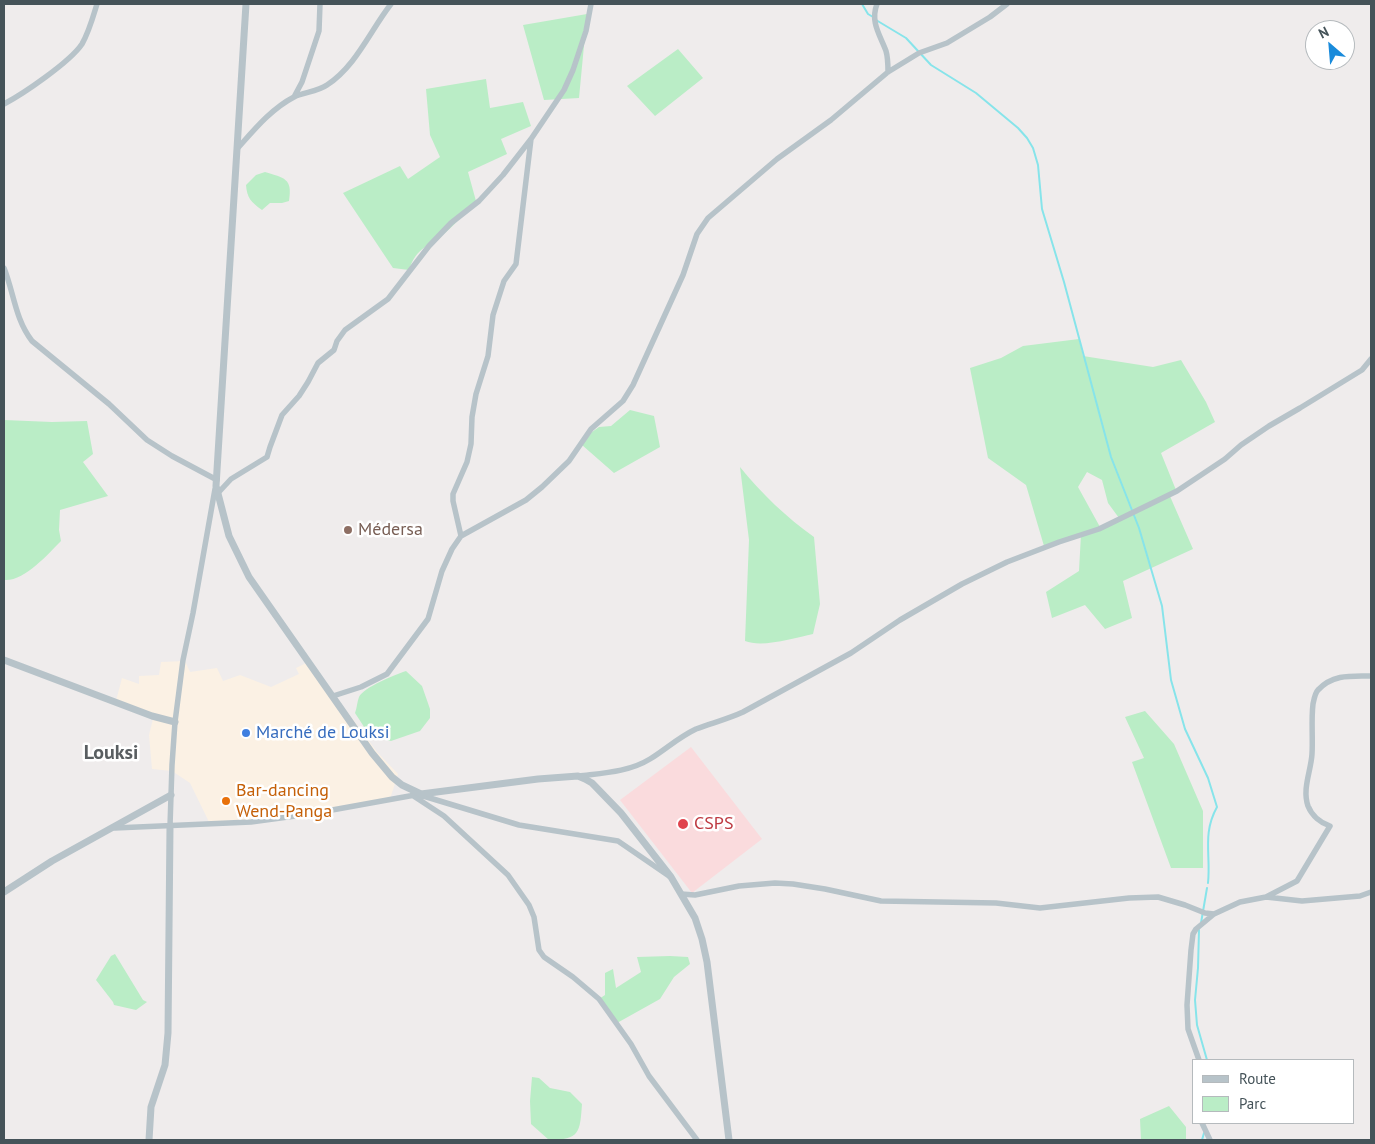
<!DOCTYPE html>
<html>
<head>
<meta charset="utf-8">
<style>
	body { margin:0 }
	#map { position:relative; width:1375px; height:1144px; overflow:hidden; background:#efecec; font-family:"PT Sans",sans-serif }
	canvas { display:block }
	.frame { position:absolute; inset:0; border:5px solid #455359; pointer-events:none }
	.legend { position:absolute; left:1192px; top:1059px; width:162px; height:65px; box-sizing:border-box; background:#fff; border:1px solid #b5babd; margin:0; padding:6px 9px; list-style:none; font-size:15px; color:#455359 }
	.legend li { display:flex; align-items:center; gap:10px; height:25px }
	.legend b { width:25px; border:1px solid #b5babd }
	.north { position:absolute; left:1305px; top:20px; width:50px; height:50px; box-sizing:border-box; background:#fff; border:1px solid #b5babd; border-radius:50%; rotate:333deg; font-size:14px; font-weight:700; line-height:20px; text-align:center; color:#455359 }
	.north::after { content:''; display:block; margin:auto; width:18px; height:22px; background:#1a8bdb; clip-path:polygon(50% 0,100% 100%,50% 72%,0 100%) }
</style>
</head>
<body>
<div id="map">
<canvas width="1375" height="1144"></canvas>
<div class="frame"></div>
<ul class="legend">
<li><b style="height:6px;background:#b7c3c9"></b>Route</li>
<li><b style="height:14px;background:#baedc6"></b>Parc</li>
</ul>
<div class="north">N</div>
</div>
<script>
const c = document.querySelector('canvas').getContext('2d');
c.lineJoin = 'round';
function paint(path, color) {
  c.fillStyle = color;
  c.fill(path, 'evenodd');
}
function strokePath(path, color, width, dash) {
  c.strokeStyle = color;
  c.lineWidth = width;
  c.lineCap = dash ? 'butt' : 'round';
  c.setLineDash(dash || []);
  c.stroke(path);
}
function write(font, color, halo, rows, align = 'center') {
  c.font = font + ' "PT Sans",sans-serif';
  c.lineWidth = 5;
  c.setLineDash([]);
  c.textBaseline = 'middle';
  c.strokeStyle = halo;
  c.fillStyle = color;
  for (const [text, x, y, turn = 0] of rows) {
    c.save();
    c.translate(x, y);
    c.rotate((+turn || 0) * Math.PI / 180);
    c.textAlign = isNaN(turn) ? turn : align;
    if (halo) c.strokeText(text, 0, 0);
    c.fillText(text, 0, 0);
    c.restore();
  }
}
paint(new Path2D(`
	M185,661L190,672L217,668L223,681L240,675L271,687L299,674L296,668L310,661L377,752L398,774L390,799L251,822L210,824L190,783L172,771L152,769L149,735L154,715L116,701L122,678L139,684V676L159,675L161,662Z`), '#fbf1e4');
paint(new Path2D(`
	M691,747L762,839L692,893L620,800Z`), '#fadbdd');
paint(new Path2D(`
	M587,14L579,98L544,100L523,25Z
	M678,49L703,78L655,116L627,86Z
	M486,79L490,108L523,102L531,126L501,139L507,154L468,172L476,201C466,211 457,223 446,232C429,247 417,246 409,270L393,268L343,193L400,166L408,179L440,157L430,135L426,89Z
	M265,172C284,178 293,178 289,201L282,203H270L262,210C251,202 247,198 246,185L256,175Z
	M1079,339L1083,356L1153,367L1181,360L1206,402L1215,422L1161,453L1176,490L1169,494L1193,549L1123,581L1132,618L1105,629L1085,605L1052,618L1046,592L1079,571L1081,534L1044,546L1026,485L988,458L970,368L1001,358L1023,346ZM1087,472L1102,480L1108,503L1119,518L1100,527L1078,487Z
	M630,410L654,416L660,447L614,473L582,445L592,432L599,427L611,426Z
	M4,420L52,422L87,421L93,454L83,462L108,496L60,510L59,530L61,541C48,554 24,582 4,580Z
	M740,467C761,493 787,518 814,537L820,604L813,634C795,638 762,648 745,641L749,540Z
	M406,671L422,686L430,709V718L420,731L391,741L370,736L355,713C357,708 357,702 359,697C364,687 395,675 406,671Z
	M1145,711L1174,744L1203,811V868H1171L1132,762L1144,758L1125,717Z
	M115,954L143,1000L147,1002L136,1010L114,1005L113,1002L96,980L111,956Z
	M670,956L688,957L690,964L674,977L660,999L617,1023L599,999L605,995V973L613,969L616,988L641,972L637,957Z
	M532,1077L539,1078L550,1088L570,1092L582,1104C580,1132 580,1140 549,1140L531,1124L530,1101Z
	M1169,1106L1186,1127V1140H1141L1140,1119Z`), '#baedc6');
strokePath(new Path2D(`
	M862,4L868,14L873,17
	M876,20L906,38L931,65L976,93L1018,128L1027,138L1033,148L1038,165L1042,209L1064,282L1111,457L1139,528L1162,606L1171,680L1185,729L1208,778L1217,807C1202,834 1211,855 1208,883
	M1201,923L1207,888
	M1199,930L1198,968L1195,1000L1197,1025L1207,1060
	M1202,1140L1204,1133`), '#87e4ea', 2);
strokePath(new Path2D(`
	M877,4C870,22 880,35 886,51C888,58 888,65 888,72
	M294,97L302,82L319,31L320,4
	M4,104C23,94 70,62 82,44C89,32 93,17 97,4
	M237,149C254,130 271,109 294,97C304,92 317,92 327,85C356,66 370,31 391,4
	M4,268C14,293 15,319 32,341L109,404L147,440L172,456L217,480
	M218,493L231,479L267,457L270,447L282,415L299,396L308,382L318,363L334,350L337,341L345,330L388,299L429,246L451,223L479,201L503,175L531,139
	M461,536L453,501V494L467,462L471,444L472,417L476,394L488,356L493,315L504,281L516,264L531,139L564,90L573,70L586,31L591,4
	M333,696L361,687L387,674L428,619L442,571L452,549L461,536L526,500L542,487L569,461L591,429L623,401L633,385L683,275L697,234L708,218L777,159L831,120L888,72L919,53L947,43L990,17L1007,4
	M579,776C603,773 629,772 650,759C666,749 679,737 696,729C712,723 728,719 743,712L851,653L900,620L962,584L1007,562L1059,542L1099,529L1177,491L1225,459L1241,445L1269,426L1300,408L1362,370L1371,359
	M412,795L444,816L508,875L529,905L534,917L539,950L544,957L573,977L599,999L631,1044L649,1076L697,1140
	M420,795L519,825L618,841L669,876
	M170,826L172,765L175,722L183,660L193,613L215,489
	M115,828L251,822L310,814L415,795
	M681,894L695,895L739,886L775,883L793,884L825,889L881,901L996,903L1040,908L1129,898L1158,897L1185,905L1205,913L1214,914L1240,902L1266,897L1302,901L1360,896L1371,892
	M1266,897L1297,881L1330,826C1321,823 1312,816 1308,806C1302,789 1311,771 1312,754C1313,737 1311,720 1313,704C1314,699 1315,693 1318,690C1333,674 1351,676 1371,676
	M1199,1060L1188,1029L1187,1005L1191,950L1193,934L1196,929L1214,914
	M1202,1123L1210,1140`), '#b7c3c9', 5.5);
strokePath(new Path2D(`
	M246,4L216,486L229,536L249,577L372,753L392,777L402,785L421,794L538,779L578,776L585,779L592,783L621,813L671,877L695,918L702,939L707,962L729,1140
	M4,660L152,716L175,722
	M4,892L52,861L171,795
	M149,1140L151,1107L165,1065L168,1033L170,826`), '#b7c3c9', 7);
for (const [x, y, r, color] of [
	[348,530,5,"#8d6e63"],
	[246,733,5,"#3f7fe0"],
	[226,801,5,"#e8710a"],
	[683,824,6,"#e0444e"]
]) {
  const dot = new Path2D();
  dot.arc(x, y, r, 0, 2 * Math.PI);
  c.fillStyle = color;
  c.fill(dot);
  strokePath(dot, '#fff', 2);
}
write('18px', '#785e54', '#fff', [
	["Médersa",358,530]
], 'left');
write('18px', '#366cbe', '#fff', [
	["Marché de Louksi",256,733]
], 'left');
write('18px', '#c56008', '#fff', [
	["Bar-dancing",236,791],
	["Wend-Panga",236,812]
], 'left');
write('18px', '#be3a42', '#fff', [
	["CSPS",694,824]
], 'left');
write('bold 20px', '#595e61', '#fff', [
	["Louksi",111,753]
]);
</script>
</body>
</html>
